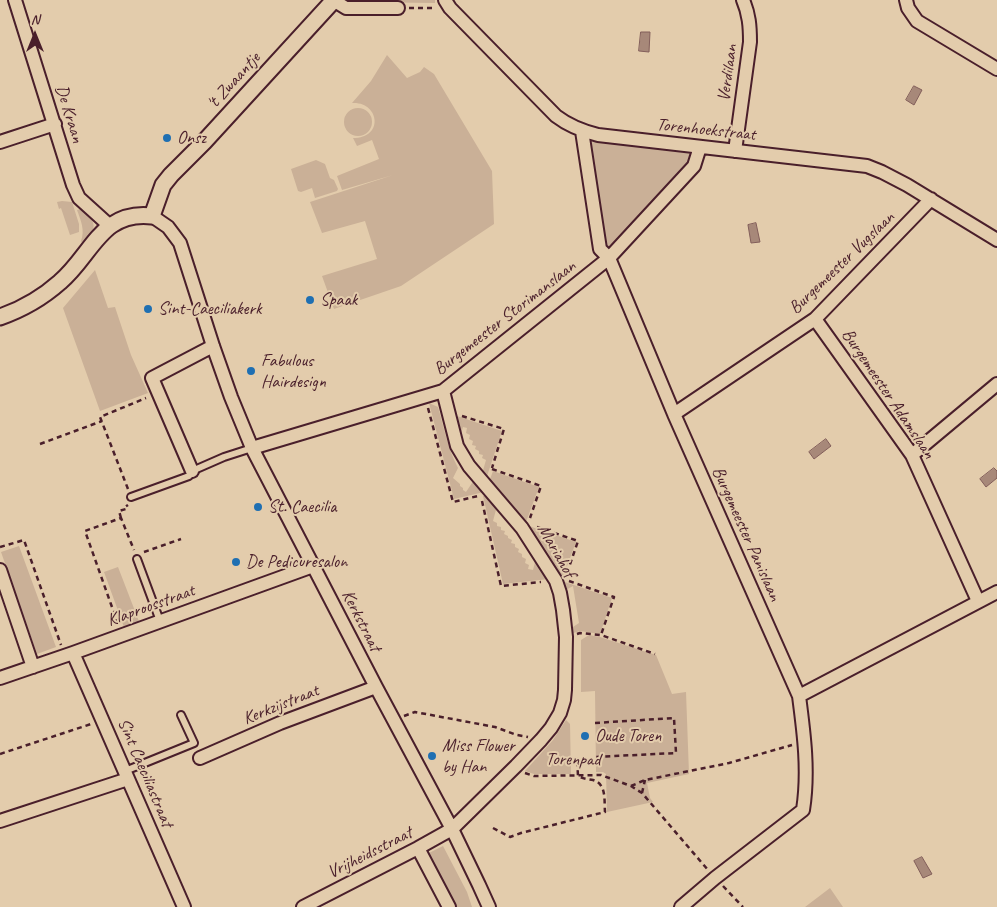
<!DOCTYPE html>
<html>
<head>
<meta charset="utf-8">
<style>
	body { margin:0 }
	#map { position:relative; width:997px; height:907px; overflow:hidden; background:#e3ccac; font-family:Caveat,sans-serif }
	canvas { display:block }
	.north { position:absolute; left:10px; top:10px; width:50px; height:50px; -webkit-text-stroke:4px #e3ccac; paint-order:stroke; rotate:0deg; font-size:14px; font-weight:700; line-height:20px; text-align:center; color:#4a1f2b }
	.north::after { content:''; display:block; margin:auto; width:18px; height:22px; background:#4a1f2b; clip-path:polygon(50% 0,100% 100%,50% 72%,0 100%) }
</style>
</head>
<body>
<div id="map">
<canvas width="997" height="907"></canvas>
<div class="north">N</div>
</div>
<script>
const c = document.querySelector('canvas').getContext('2d');
c.lineJoin = 'round';
function paint(path, color) {
  c.fillStyle = color;
  c.fill(path, 'evenodd');
}
function strokePath(path, color, width, dash) {
  c.strokeStyle = color;
  c.lineWidth = width;
  c.lineCap = dash ? 'butt' : 'round';
  c.setLineDash(dash || []);
  c.stroke(path);
}
function write(font, color, halo, rows, align = 'center') {
  c.font = font + ' Caveat,sans-serif';
  c.lineWidth = 4;
  c.setLineDash([]);
  c.textBaseline = 'middle';
  c.strokeStyle = halo;
  c.fillStyle = color;
  for (const [text, x, y, turn = 0] of rows) {
    c.save();
    c.translate(x, y);
    c.rotate((+turn || 0) * Math.PI / 180);
    c.textAlign = isNaN(turn) ? turn : align;
    if (halo) c.strokeText(text, 0, 0);
    c.fillText(text, 0, 0);
    c.restore();
  }
}
paint(new Path2D(`
	M350,0H435V3L352,2Z
	M387,55L407,78L420,72L424,67L434,74L492,171L494,224L401,286L334,309L322,276L377,259L365,221L322,233L310,202L393,175L342,190L337,176L379,159L372,140L357,146L353,138C385,138 379,101 352,103L371,81Z
	M344 122a14 14 0 1 1 28 0a14 14 0 1 1-28 0Z
	M593,141L695,154L689,165L625,235L606,251L601,248L591,145Z
	M316,160L325,164L330,178L334,180L338,189L337,191L315,198L312,188L301,192L298,191L291,169Z
	M62,201L72,202L79,224V232L70,235L61,208L59,209L57,202Z
	M81,209C84,212 87,215 90,218C99,227 89,237 83,245L81,241C85,230 81,221 77,210Z
	M95,270L108,308L115,307L131,355L148,393L100,411L63,308Z
	M429,403L438,407C444,428 448,449 458,468L453,478L460,484V486L463,488V490L466,492L474,480L484,492L454,499Z
	M457,416L502,431L486,479L482,474L486,460L482,458L483,455L479,454V451L475,449L476,446L472,445L473,441L469,439L470,435L466,433L467,428L463,427L460,437L454,417Z
	M493,471L539,487L526,522L521,520L489,482Z
	M487,495L497,506L493,521L497,523V526L501,527V530L505,531L504,534L508,536V538L512,540L511,543L515,544V547L519,549L518,552L522,554V557L526,559L525,563L529,565L528,569L533,570L536,558L549,579L503,584L483,496Z
	M529,526L576,542L563,577L558,576L528,528Z
	M19,546L56,647L37,654L1,552Z
	M118,567L140,624L125,630L104,572Z
	M565,582L612,598L600,634L580,631L570,634V629L579,623L573,586L564,591L563,588Z
	M589,635L600,637L656,655L672,694L686,692L689,774L647,783L650,798L653,802L607,812L606,774L603,772H596V769L595,691L581,692V640Z
	M566,720L570,724L571,774H534L525,771L553,740Z
	M443,846L467,892L472,907H452L425,855Z
	M830,888L843,907H805Z`), '#cab097');
const water = new Path2D(`
	M641,32H650L649,52L639,51Z
	M914,86L922,90L914,105L906,100Z
	M756,223L760,242L751,243L748,225Z
	M826,439L831,446L814,459L809,452Z
	M994,468L997,471V478L986,487L980,479Z
	M922,857L932,874L923,878L914,861Z`);
paint(water, '#a78879');
strokePath(water, '#825e5a', 1);
const service = new Path2D(`
	M131,497L189,476L192,471L224,457L252,448
	M137,559L160,621
	M125,771L194,743L181,715`);
const minor = new Path2D(`
	M15,0L73,185L79,198L110,226
	M333,0L346,8H398
	M445,0L450,8L556,116C569,126 582,131 598,135L867,166L882,172L907,185L997,240
	M906,0L908,8L917,21L997,69
	M582,131L600,249L609,258L674,414L799,696C804,734 809,772 803,810L715,878L681,907
	M0,142L55,124
	M735,151L750,42C750,26 749,14 743,0
	M152,216L168,227L180,243L213,346L231,397L252,448L376,687L452,829L479,885L489,907
	M815,319L912,455L978,601
	M674,414L815,319L931,199
	M252,448L443,391L609,258L694,166L700,147
	M912,455L997,384
	M192,471L152,378L213,346
	M0,570L33,667
	M73,653L184,907
	M0,678L73,653L313,566
	M799,696L997,592
	M200,758L280,723L376,687
	M0,821L128,779
	M418,848L449,907
	M303,907L418,848L452,829L516,766L541,740L551,728L560,713L564,700L565,690L566,637L563,610L560,593L556,581L522,528L469,466L457,446L443,391`);
const tertiary = new Path2D(`
	M0,317C23,309 42,298 60,282C92,255 101,210 152,216L163,185L171,175L204,142L334,0`);
strokePath(service, '#4a1f2b', 10);
strokePath(minor, '#4a1f2b', 16);
strokePath(tertiary, '#4a1f2b', 19);
strokePath(new Path2D(`
	M409,8H436
	M428,408L453,502L478,496
	M462,416L504,429L492,468
	M40,444L102,421
	M492,469L541,486L530,518
	M128,489L100,417L146,398
	M482,501L501,586L541,582
	M121,518L119,511L126,509L125,507L128,505
	M537,527L578,541L567,573
	M0,547L24,540L61,645
	M144,552L181,539
	M569,581L614,597L601,635
	M118,624L85,531L121,518L134,550
	M577,634L580,633L601,635L655,654
	M404,716L415,712L495,727L517,735L528,737
	M595,723L674,718L676,753L595,757
	M0,754L91,724
	M525,773L534,776L601,775L631,786L642,793L708,870
	M631,786L645,780L729,763L792,745
	M642,793L645,780
	M493,828L510,837L521,833L605,812C604,801 607,784 593,780C588,779 583,779 578,776L577,757
	M723,886L743,907`), '#4a1f2b', 2.5, [5, 4]);
strokePath(service, '#e3ccac', 6);
strokePath(minor, '#e3ccac', 12);
strokePath(tertiary, '#e3ccac', 15);
for (const [x, y, r, color] of [
	[167,138,5,"#1f6fb2"],
	[310,300,5,"#1f6fb2"],
	[148,309,5,"#1f6fb2"],
	[251,371,5,"#1f6fb2"],
	[258,507,5,"#1f6fb2"],
	[236,562,5,"#1f6fb2"],
	[585,736,5,"#1f6fb2"],
	[432,756,5,"#1f6fb2"]
]) {
  const dot = new Path2D();
  dot.arc(x, y, r, 0, 2 * Math.PI);
  c.fillStyle = color;
  c.fill(dot);
  strokePath(dot, '#e3ccac', 2);
}
write('18px', '#4a1f2b', '#e3ccac', [
	["Verdilaan",728,73,-82],
	["'t Zwaantje",234,81,-48],
	["De Kraan",69,114,73],
	["Torenhoekstraat",706,130,6],
	["Burgemeester Vugslaan",842,263,-44],
	["Burgemeester Storimanslaan",505,318,-38],
	["Burgemeester Adamslaan",888,394,56],
	["Burgemeester Panislaan",746,534,66],
	["Mariahof",556,551,60],
	["Klaproosstraat",151,606,-20],
	["Kerkstraat",361,621,63],
	["Kerkzijstraat",281,705,-22],
	["Torenpad",573,760,1],
	["Sint Caeciliastraat",145,773,67],
	["Vrijheidsstraat",370,853,-27]
]);
write('18px', '#4a1f2b', '#e3ccac', [
	["Onsz",177,138],
	["Spaak",320,300],
	["Sint-Caeciliakerk",158,309],
	["Fabulous",261,361],
	["Hairdesign",261,382],
	["St. Caecilia",268,507],
	["De Pedicuresalon",246,562],
	["Oude Toren",595,736],
	["Miss Flower",442,746],
	["by Han",442,767]
], 'left');
</script>
</body>
</html>
